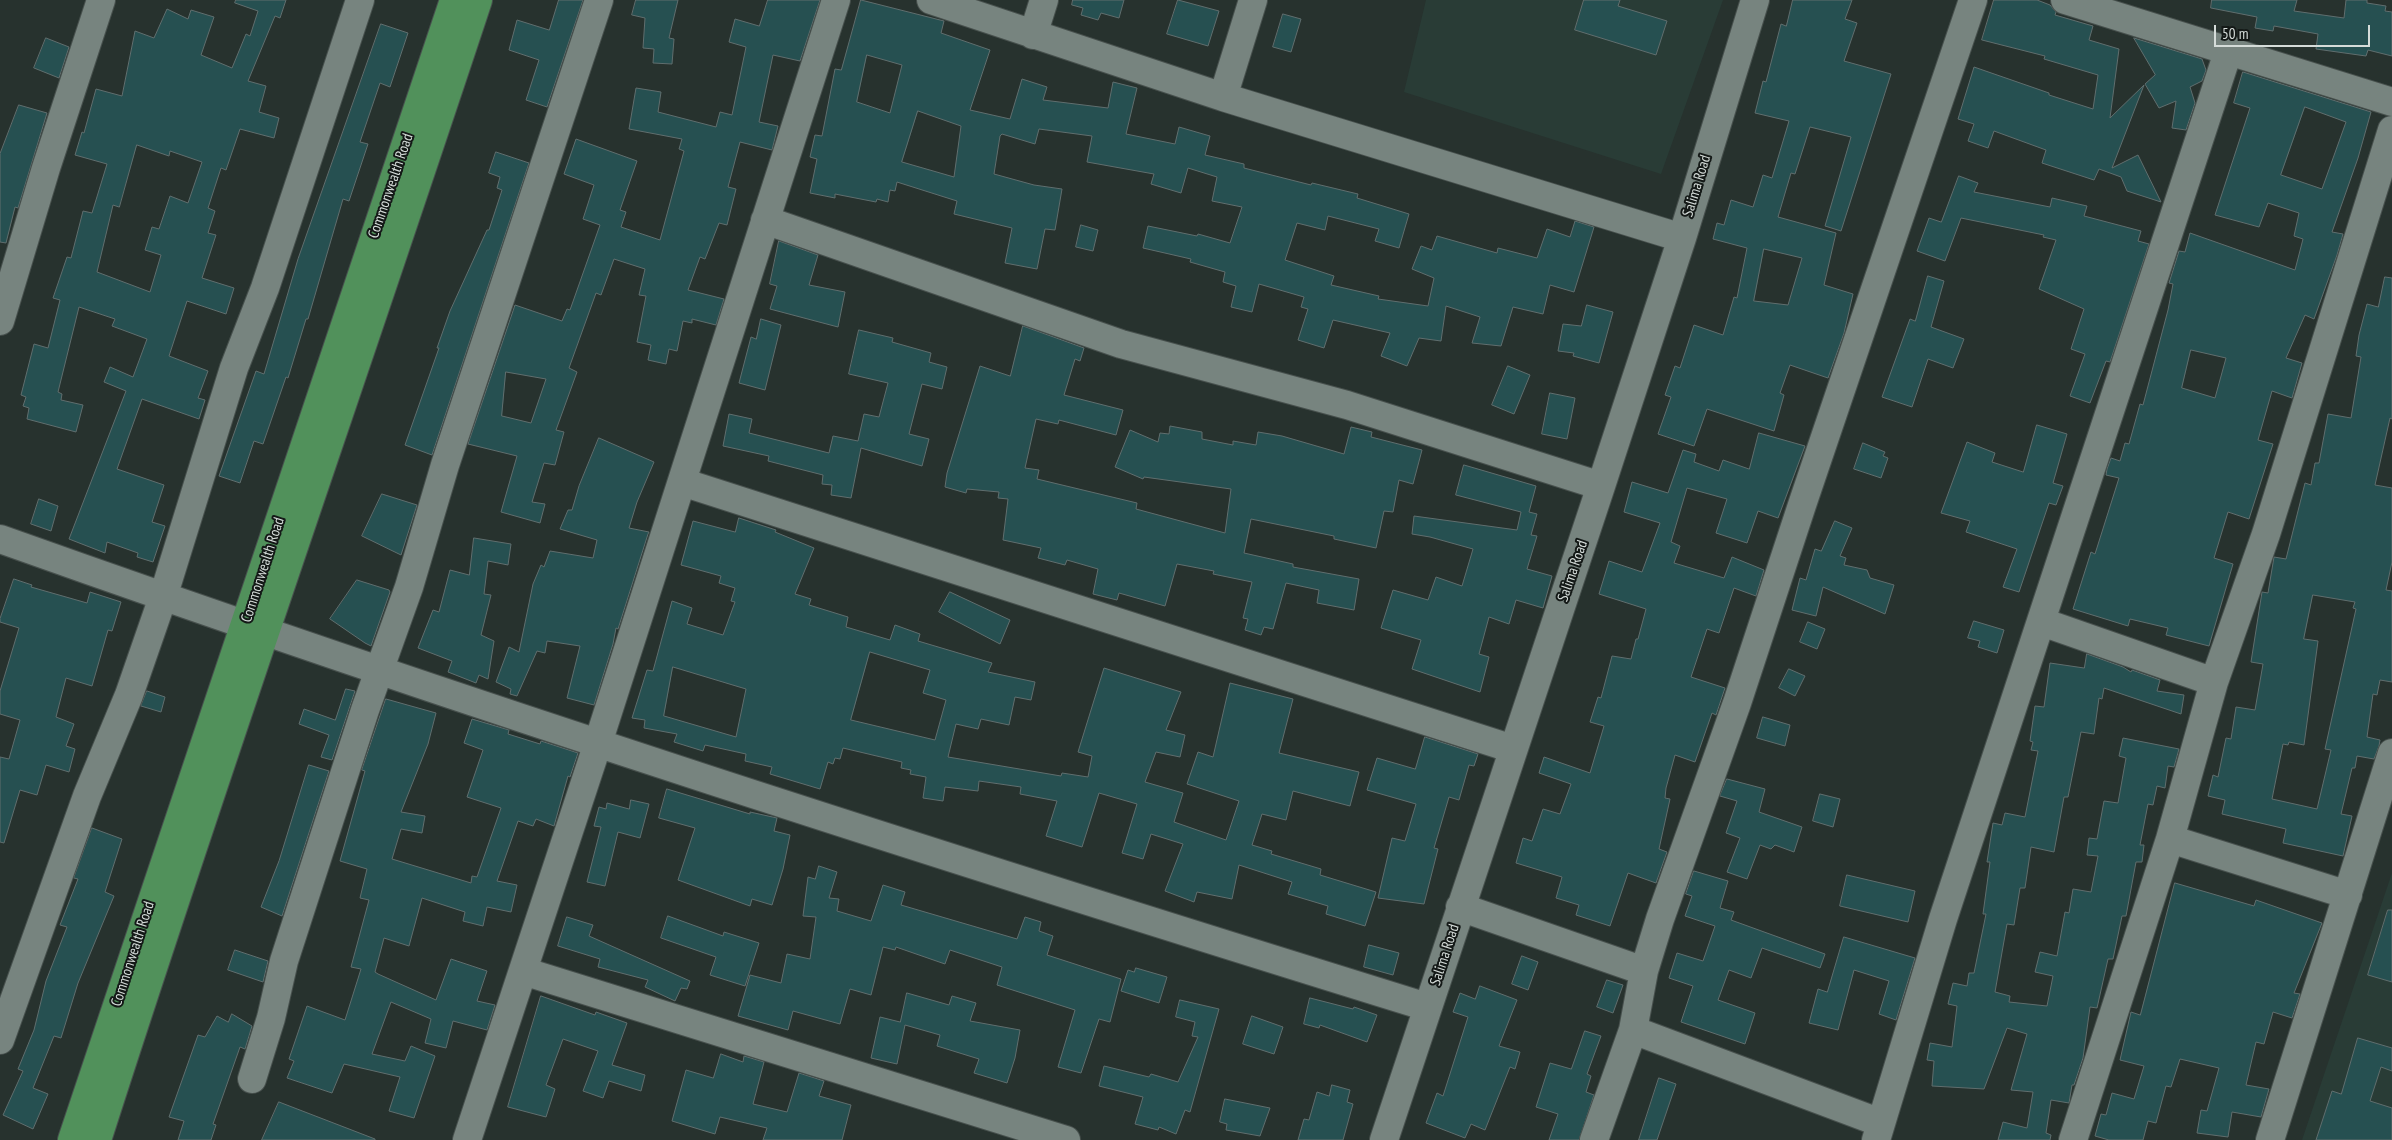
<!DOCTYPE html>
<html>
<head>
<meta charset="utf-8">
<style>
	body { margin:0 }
	#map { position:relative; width:2392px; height:1140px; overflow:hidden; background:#27322e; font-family:"PT Sans Narrow",sans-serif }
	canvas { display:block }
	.scale { position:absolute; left:2214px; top:25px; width:156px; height:22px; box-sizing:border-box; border:2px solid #d5dcd9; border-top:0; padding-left:6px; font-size:15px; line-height:18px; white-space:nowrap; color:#d5dcd9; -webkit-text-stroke:4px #141917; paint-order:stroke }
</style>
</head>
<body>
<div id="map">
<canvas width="2392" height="1140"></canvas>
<div class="scale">50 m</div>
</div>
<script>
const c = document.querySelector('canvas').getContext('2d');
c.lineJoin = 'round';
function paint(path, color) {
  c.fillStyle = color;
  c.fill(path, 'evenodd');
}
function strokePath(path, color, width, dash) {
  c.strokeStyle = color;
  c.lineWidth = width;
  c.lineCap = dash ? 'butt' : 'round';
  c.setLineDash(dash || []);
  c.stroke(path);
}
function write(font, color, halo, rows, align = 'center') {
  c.font = font + ' "PT Sans Narrow",sans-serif';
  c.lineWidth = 4;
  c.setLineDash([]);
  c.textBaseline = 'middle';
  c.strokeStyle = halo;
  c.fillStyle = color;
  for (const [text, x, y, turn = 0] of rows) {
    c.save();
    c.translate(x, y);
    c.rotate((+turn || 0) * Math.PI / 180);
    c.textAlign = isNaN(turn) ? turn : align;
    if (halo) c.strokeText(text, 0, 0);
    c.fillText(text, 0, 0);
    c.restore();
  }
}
paint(new Path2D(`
	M1426,0H1723L1661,174L1404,92Z
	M2392,873V1140H2302Z`), '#293c36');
const building = new Path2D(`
	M236,0H286L280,18L275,16L248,81L266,86L259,112L279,118L274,138L240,129L226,170L221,168L208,208L215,211L208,233L216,235L202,278L234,288L226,314L187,301L169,356L208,371L198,398L205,400L199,419L142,399L117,469L164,485L152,522L165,526L153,562L137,557L138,553L107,542L105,553L69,539L126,391L104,382L110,367L133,377L147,339L112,326L115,319L79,307L58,392L62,394L61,400L83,405L76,432L27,419L29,408L23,406L26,397L21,395L34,344L48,348L60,300L53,298L67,257L71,258L83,211L92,213L107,164L75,155L82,132L84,133L96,89L122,96L135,31L154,38L167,9L188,19L191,10L214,17L201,55L232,68L246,34L250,36L258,11L235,3ZM137,145L169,156L170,151L202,162L188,203L170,196L159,229L152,227L145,250L161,255L150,292L97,272L113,205L119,207Z
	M559,0H583L547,107L526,100L539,60L509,50L517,20L549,30Z
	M636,0H678L669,38L674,39L672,64L653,63L654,49L643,48L645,18L632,15Z
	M768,0H820L800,61L773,55L759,122L778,126L772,150L740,142L728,187L736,189L727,225L719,223L705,259L700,257L688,290L724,299L716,325L692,319V323L683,321L677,351L669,349L666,364L648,360L651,345L637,342L646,296L639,295L645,269L614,259L601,295L596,293L569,368L577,372L556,430L564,432L555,465L544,463L532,502L545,504L540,523L501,512L517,456L468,444L515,305L562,321L567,309L570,310L600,225L583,219L594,185L564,174L576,139L637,161L620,210L626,212L621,227L660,240L684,151L679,149L682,139L629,129L636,88L661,92L658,112L716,127L720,112L732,115L746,47L729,42L735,19L759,26ZM506,372L546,379L531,423L502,416Z
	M861,0L944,21L941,33L990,50L970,110L1010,119L1022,79L1047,87L1043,100L1108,108L1113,82L1137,88L1126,134L1175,144L1179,127L1210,136L1205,155L1244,164V168L1311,185L1312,183L1358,194L1357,198L1409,214L1399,248L1375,241L1379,229L1328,216L1325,230L1297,223L1285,260L1334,276L1331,285L1379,296L1378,299L1428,306L1434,278L1412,269L1421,246L1432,250L1437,236L1497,253L1498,248L1537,258L1547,229L1570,237L1575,221L1594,227L1574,292L1550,285L1543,314L1513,307L1501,346L1472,343L1480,317L1446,306L1441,341L1419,338L1407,366L1381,356L1390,333L1333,320L1324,348L1298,340L1308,309L1301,307L1304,297L1259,284L1252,312L1231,307L1236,286L1223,282L1225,272L1190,262L1191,259L1143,248L1148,226L1197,236L1198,234L1230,243L1242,207L1212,201L1217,177L1188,168L1181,193L1151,184L1154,174L1087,162L1092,136L1039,129L1035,144L1002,134L1000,136L994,174L1034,185L1062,189L1055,230L1045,229L1037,269L1005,263L1012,228L954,214L957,201L897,182L895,191L890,190L888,202L877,199L876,202L835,194V198L810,193L817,159L810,157L815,135L822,136L835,69L841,70ZM867,55L902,65L890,113L857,102ZM918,111L961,126L954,177L902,162Z
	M1073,0H1124L1119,18L1101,13L1098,20L1081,15L1083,8L1072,5Z
	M1178,0L1219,11L1208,46L1167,34Z
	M1584,0H1620L1618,6L1667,21L1656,55L1575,30Z
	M1793,0H1852L1845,19L1857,23L1844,61L1891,74L1841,231L1825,226L1851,137L1810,127L1795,174L1791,173L1778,217L1836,233L1824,285L1853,294L1844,333L1828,378L1790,365L1780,393L1784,395L1774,431L1707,409L1694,446L1658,434L1671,397L1665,395L1675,366L1680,368L1694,325L1723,335L1734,297L1737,298L1747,248L1713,239L1717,223L1724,225L1731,200L1753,207L1763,175L1772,178L1789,121L1755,113L1763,81L1766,82L1781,24L1786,26ZM1764,249L1802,258L1788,305L1754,301Z
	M1994,0H2037L2050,5L2056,12L2055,15L2093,26L2089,40L2119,49L2110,118L2144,85L2112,168L2138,155L2161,202L2127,191L2121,177L2099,169L2094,180L2042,163L2046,150L1994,131L1988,148L1968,141L1974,124L1958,119L1974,67L2049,93V95L2093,109L2098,75L2044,59L2045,56L1982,40Z
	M2212,0H2297L2294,11L2344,18L2346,0H2367V3L2386,6L2385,11L2392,12V56L2368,50L2366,56L2316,49L2318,34L2274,26L2273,31L2255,28L2257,17L2211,8Z
	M1283,14L1301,19L1291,52L1273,47Z
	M381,24L408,33L390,87L380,83L360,142L368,144L349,201L343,199L308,319H306L288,378L286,377L263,444L254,441L240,483L219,476L256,371L264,374L298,259Z
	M46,38L69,47L59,78L34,68Z
	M2134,38L2202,59L2206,70L2202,81L2190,87L2195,103L2186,130L2172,128L2176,101L2159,108L2145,84L2155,75Z
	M2243,72L2371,112L2358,158L2332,232L2343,234L2337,255L2314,319L2305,315L2286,358L2302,363L2292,398L2272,391L2258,440L2273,444L2249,519L2228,512L2214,558L2233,564L2209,646L2166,635L2168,628L2130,619L2128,626L2073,609L2091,552L2095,554L2119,478L2106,475L2107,469L2111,458L2120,461L2125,443L2129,444L2140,404L2143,405L2168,310L2173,284L2169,283L2179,251L2185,252L2190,233L2295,270L2303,239L2294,236L2299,213L2268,203L2259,227L2215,215L2250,108L2234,103ZM2305,107L2346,122L2322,189L2281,175ZM2191,350L2226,358L2215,398L2182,388Z
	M19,105L47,113L18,208L15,207L6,243L0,242V154Z
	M496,152L529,163L432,455L405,445L439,348H437L450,311L487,230H489L502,190L497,188L500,177L489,173Z
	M1959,176L1978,183L1974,192L2050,207L2052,198L2087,206L2084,216L2141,231L2138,241L2149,244L2110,362L2106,361L2090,403L2070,396L2085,354L2071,349L2084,309L2039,289L2056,240L2043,237L2044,235L1961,218L1945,261L1917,251L1929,218L1941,222Z
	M1081,225L1098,230L1093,251L1076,247Z
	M779,241L818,255L809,285L845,292L838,327L770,309L777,286L770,284Z
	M1928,276L1944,281L1931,327L1964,339L1953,368L1928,359L1912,407L1882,397L1910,319L1915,321Z
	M2385,277L2392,278V419L2390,418L2375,485L2392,488V562L2386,590L2392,591V682L2380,680L2377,695L2373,694L2367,737L2380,740L2379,746L2374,759L2357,756L2355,768H2352L2341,814L2352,816L2343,856L2283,843L2286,829L2222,814L2225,800L2208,796L2213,775L2218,777L2226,738L2231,739L2236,707L2255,710L2263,664L2251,662L2262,592L2268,593L2274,557L2286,559L2305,483L2311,485L2315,463H2319L2328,414L2351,418L2361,357L2356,356L2359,335L2367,304L2378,307ZM2313,595L2355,602L2353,608L2356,609L2325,749L2331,750L2317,809L2272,799L2283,744L2288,745L2289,742L2304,745L2318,641L2304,639Z
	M1587,305L1613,312L1599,363L1573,356L1574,353L1558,351L1563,324L1581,326Z
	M761,319L781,325L765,390L739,383L751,337L756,339Z
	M1023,326L1084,348L1080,361L1075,359L1064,395L1123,410L1116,435L1059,420L1058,424L1036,419L1025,468L1039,470L1037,479L1137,503L1136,509L1225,533L1231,489L1144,477L1143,479L1115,467L1130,430L1158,442L1160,433L1169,434L1170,426L1202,432V439L1233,445V441L1256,445L1258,432L1282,436L1344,454L1351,427L1372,432L1371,437L1422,450L1413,484L1399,480L1393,512L1384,511L1376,548L1334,539V536L1251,519L1244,553L1293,564V567L1359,579L1354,610L1317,603L1319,590L1286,583L1273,629L1264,627L1261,635L1245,630L1248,619L1243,618L1252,582L1213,574L1214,571L1177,564L1165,606L1119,593L1117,600L1093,594L1098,569L1067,560L1065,565L1038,558L1041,548L1003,540L1008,499L998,498L999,492L967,489L966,493L945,487L947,473L980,366L1010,376Z
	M859,330L893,338L892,342L931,353L929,362L947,367L942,389L922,384L909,434L929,439L922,466L861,448L851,498L831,495L832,485L822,484L823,475L768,461L769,456L723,446L729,414L752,419L749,433L829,453L833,436L858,441L864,414L879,417L888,383L849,374Z
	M1508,366L1530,375L1514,414L1492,405Z
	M1550,393L1575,398L1567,439L1542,434Z
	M2037,425L2067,434L2053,483L2063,486L2056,505L2049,503L2019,592L2003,587L2017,549L1966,532L1970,521L1941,513L1967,442L1995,453L1992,462L2023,472Z
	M1759,433L1805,446L1778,518L1758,511L1747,543L1716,533L1727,499L1687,488L1671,542L1680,546L1674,563L1724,578L1732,557L1764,570L1756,596L1734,588L1719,633L1707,629L1691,677L1725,688L1716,715L1712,713L1695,762L1675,755L1666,788L1665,798L1670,799L1659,849L1667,852L1656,883L1628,873L1610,926L1576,915L1579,905L1556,898L1562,877L1516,863L1523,838L1532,841L1543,809L1560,814L1571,784L1539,773L1544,757L1590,773L1604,726L1590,722L1598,697L1601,698L1612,656L1631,659L1636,639H1638L1646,609L1599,594L1609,561L1642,572L1660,523L1624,512L1632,482L1668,493L1683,450L1696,454L1694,462L1719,471L1723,460L1749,469Z
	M599,438L654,462L637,502L629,528L649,532L648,534L618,629L616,628L613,644L594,705L567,698L580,646L547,641L545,653L537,651L517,696L510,694L511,689L496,682L509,647L519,652L533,584L541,565L544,567L550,551L593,558L597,540L560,529L568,510H572L579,486Z
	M1863,443L1885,452L1883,456L1888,458L1881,478L1854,469Z
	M1464,465L1536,486L1529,512L1537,514L1531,535L1537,536L1527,569L1552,576L1543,608L1516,600L1509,624L1489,617L1479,654L1489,657L1480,692L1412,669L1421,640L1381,628L1393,590L1428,600L1436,577L1462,586L1473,549L1430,537L1412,534L1414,516L1517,530L1521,512L1456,495Z
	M382,494L417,505L401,555L362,536Z
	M39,499L58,506L51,531L31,524Z
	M739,518L776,530L775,532L814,548L795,594L811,599L809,605L848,617L846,627L890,640L895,625L920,634L918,641L992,663L988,672L1035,682L1031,700L1015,697L1009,725L981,719L978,729L956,724L948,757L1061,776L1062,773L1088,777L1092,756L1078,752L1104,668L1181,692L1166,730L1185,735L1180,757L1156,752L1145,782L1183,793L1174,822L1226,840L1239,801L1187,784L1198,752L1213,757L1230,683L1293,699L1279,753L1359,772L1350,806L1293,791L1286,820L1262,814L1252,845L1272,851L1271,854L1321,869L1320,875L1376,892L1365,926L1326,914L1328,906L1288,894L1292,882L1239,865L1232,899L1197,892L1194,902L1165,891L1183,844L1151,834L1143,859L1122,853L1137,804L1099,793L1082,847L1046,836L1057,801L1020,794L1021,787L979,781L978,791L945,787L943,801L923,798L926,777L910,774L911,770L901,768L902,762L843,748L840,759L835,758L833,764L828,762L820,789L770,774L772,767L745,761L746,754L705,745L703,751L674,742L677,734L644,728L645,720L632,718L647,670L653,671L672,601L692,608L687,624L723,635L735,602L731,601L735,588L719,583L721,576L681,565L693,521L735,532ZM870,652L930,670L923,693L946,700L935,740L851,720ZM673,667L746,689L736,737L664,716Z
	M1835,521L1852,528L1840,556L1846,558L1844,565L1867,570L1870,578L1894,585L1885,614L1823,587L1816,616L1792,610L1800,578L1806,580L1815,549L1821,551Z
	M474,538L511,544L508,565L488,561L484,594L491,595L481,635L494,641L488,679L479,675L476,683L448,672L452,661L418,648L433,610L439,612L450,570L469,575Z
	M14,579L32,585L31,587L87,603L90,592L121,602L112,631L108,630L92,686L66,678L56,717L74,724L66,746L75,749L69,772L46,765L37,795L20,790L4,843L0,842V757L9,759L20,720L0,714V691L19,628L0,622V619Z
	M357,580L389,590L390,592L371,646L365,643L330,619Z
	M950,592L1010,620L1000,644L939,612Z
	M1974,621L2004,630L1997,653L1978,647L1980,641L1968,638Z
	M1808,622L1825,629L1817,649L1800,642Z
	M2087,654L2123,667L2131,672L2132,670L2160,680L2157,691L2184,695L2181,714L2104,688L2102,699L2099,698L2094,734L2081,732L2068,797H2064L2054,852L2031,847L2025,888H2020L2014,925L2007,924L1995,992L2010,996L2009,1002L2047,1006L2053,976L2035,972L2040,952L2057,956L2065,912L2069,913L2073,889L2091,892L2098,856L2087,855L2089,838L2097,839L2104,801L2118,803L2126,758L2119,756L2123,738L2179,749L2174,767L2168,766L2165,788L2157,786L2153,805L2148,804L2140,845H2144L2142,862H2136L2126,916H2122L2113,959H2108L2097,1008L2090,1007L2083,1058L2074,1085H2072L2069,1103L2051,1100L2046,1133L2051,1135L2050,1140H1998L2003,1122L2027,1128L2033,1092L2011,1090L2027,1034L2007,1028L1984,1089L1932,1086L1934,1061L1927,1060L1930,1043L1952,1047L1957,1006L1948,1004L1953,983L1967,986L1969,973H1974L1986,914H1983L1990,862H1987L1993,823L2002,825L2005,813L2025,817L2038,751L2031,750L2033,742L2030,741L2035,706L2044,707L2050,663L2084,668Z
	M1789,669L1805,676L1795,696L1779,688Z
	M346,689L355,691L332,760L321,757L329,735L299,724L304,709L335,720Z
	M147,691L165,697L161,712L141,706Z
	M386,699L436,713L428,744L401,812L425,816L422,833L401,829L392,859L471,883L472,876L477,877L501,808L467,797L483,750L464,743L472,719L509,730L508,734L540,744L541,741L578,753L570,777L568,776L554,826L536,819L533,826L518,821L497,881L517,885L511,912L487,907L483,926L463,921L465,912L422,898L409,946L384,938L375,972L378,974L436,1000L451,959L487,971L477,1001L495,1005L487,1030L453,1021L446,1048L425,1043L431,1019L391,1002L372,1054L405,1061L411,1046L435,1056L414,1118L389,1111L400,1077L344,1064L332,1093L287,1078L294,1061L289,1059L307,1006L345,1020L361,969L351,967L369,900L360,898L367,869L340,861L365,771L362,770Z
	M1763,717L1790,725L1785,746L1757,738Z
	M1425,737L1478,754L1474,766L1469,765L1459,800L1449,797L1434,848L1438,849L1424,904L1378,898L1392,838L1405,841L1416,804L1367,790L1377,758L1415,769Z
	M309,765L329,771L282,916L261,907L279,861Z
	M1727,779L1765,789L1759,812L1802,827L1794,852L1775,845L1771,849L1760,845L1747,879L1727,872L1740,838L1726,833L1737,801L1720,796Z
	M667,789L750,814V812L777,818L774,831L790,835L783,869L772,905L752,899L750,906L678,880L695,828L659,818Z
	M1820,794L1840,799L1833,827L1813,821Z
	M631,800L649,804L640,838L618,832L605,886L587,882L601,827L594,826L599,807L606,809L607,803L629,809Z
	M92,828L122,839L105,892L114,896L78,983L61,1038L54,1036L33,1088L48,1094L33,1129L3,1115L23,1071L18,1069L34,1030L46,981L67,927L60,925L78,879L74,878Z
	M819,866L837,872L829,898L839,899L837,911L871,921L883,885L905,892L901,905L1017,939L1025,917L1041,922L1039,931L1053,936L1047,955L1121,979L1110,1022L1099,1019L1081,1073L1058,1067L1075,1010L997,985L1002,967L950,950L945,964L896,947L895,950L883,947L871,995L850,989L840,1024L793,1011L788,1030L738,1016L750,975L781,983L787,954L810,959L816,917L803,916L808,877L815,879Z
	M1694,871L1728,881L1720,908L1734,912L1731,920L1825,954L1820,968L1762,948L1751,978L1729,970L1718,1000L1755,1013L1745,1044L1681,1022L1693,986L1669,978L1677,953L1703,961L1715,926L1685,916L1692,896L1686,894Z
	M1847,875L1915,891L1908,922L1840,906Z
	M2175,883L2254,906L2256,900L2322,923L2294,993L2300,994L2292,1018L2273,1012L2264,1044L2256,1042L2246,1085L2269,1089L2261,1117L2232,1112L2228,1137L2197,1133L2201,1110L2207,1111L2219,1068L2180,1059L2171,1087L2166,1086L2156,1123L2148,1121L2143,1140H2109L2095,1136L2101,1114L2106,1115L2112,1093L2134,1099L2144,1066L2120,1060L2131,1012L2140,1015Z
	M2388,910H2392V982L2368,975Z
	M668,916L723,936L724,932L759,943L745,986L710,975L716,957L661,938Z
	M567,917L593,925L589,936L690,981L687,989L681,988L675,1001L645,987L648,980L598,967L600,959L558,946Z
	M1844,937L1915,958L1896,1020L1879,1014L1889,981L1854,970L1838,1030L1809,1023L1818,989L1827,992Z
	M1369,945L1399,953L1393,975L1364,967Z
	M235,950L268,961L263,982L228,970Z
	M1522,956L1538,962L1528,990L1512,984Z
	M1136,968L1167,977L1159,1003L1121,991L1128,970L1134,972Z
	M1607,980L1623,985L1613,1013L1597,1007Z
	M1480,986L1517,1000L1499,1046L1520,1052L1515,1069L1510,1067L1485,1130L1471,1124L1465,1138L1426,1123L1437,1093L1443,1096L1468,1017L1453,1012L1460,993L1475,999Z
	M907,993L949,1005L952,996L976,1003L970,1021L1020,1030L1015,1058L1007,1083L974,1073L979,1059L937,1046L940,1035L905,1025L897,1064L871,1058L880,1017L900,1022Z
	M541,996L595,1015L596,1012L627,1023L612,1065L645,1075L641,1091L609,1081L603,1098L583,1091L598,1051L563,1039L546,1085L555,1089L546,1117L508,1107Z
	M1310,998L1353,1009L1354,1007L1377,1015L1367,1042L1320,1025L1319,1028L1304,1024Z
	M1180,1000L1219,1009L1190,1112L1185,1110L1176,1134L1159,1127L1158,1130L1135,1124L1143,1097L1099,1086L1104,1066L1149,1077L1151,1074L1178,1082L1198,1037L1192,1036L1195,1022L1176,1017Z
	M232,1014L252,1026L245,1049L240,1047L213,1124L216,1125L211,1140H178L184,1121L169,1117L198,1035L205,1037L217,1016L228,1022Z
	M1252,1016L1283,1027L1274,1054L1243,1044Z
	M1585,1031L1601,1036L1587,1074L1591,1076L1586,1092L1594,1095L1579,1140H1549L1558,1114L1536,1107L1550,1063L1571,1069Z
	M2358,1038L2392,1048V1071L2381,1067L2370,1101L2392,1108V1140H2316L2332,1091L2341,1094Z
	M721,1054L743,1062L744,1056L764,1062L753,1104L787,1112L799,1073L824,1081L819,1096L851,1105L842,1140H763L767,1128L720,1117L715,1134L672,1121L686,1070L713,1078Z
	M1659,1078L1676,1084L1657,1140H1639Z
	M1332,1085L1350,1090L1347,1102L1353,1104L1343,1140H1298L1304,1119L1309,1120L1317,1092L1329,1096Z
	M1225,1099L1270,1108L1260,1136L1226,1130L1227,1124L1220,1122Z
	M279,1102L375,1139V1140H262Z`);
paint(building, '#265051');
strokePath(building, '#606e6e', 1);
const minor = new Path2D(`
	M931,0L1223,97L1682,238
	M2065,0L2392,102
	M1033,35L1044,0
	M1223,97L1253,0
	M765,220L1121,344L1347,405L1601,486
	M0,321L46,168L101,0
	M682,482L1513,749
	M0,539C472,707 949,859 1427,1007
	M2042,622L2214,682
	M2170,839L2348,895
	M1460,907L1644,971
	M523,971L1066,1140
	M1633,1030L1881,1123
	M0,1040L87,796L129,695L163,597L234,368L265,288L360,0
	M252,1079L271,1018L284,961L365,710L409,587L445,465L599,0
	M467,1140L598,743L836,0
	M1384,1140L1601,486L1682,238L1755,0
	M1594,1140L1633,1030L1644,971L1660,919L1737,703L1802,505L1973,0
	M1876,1140L1943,919L2229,49
	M2073,1140L2170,839L2214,682L2266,534L2392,130
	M2270,1140L2392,753`);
const major = new Path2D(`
	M72,1140L454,0
	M97,1140C219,759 352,381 478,0`);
strokePath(minor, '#47504d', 30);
strokePath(major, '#47504d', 30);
strokePath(minor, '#77847f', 28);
strokePath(major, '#51915b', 28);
write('15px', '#d5dcd9', '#141917', [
	["Commonwealth Road",391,186,-71],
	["Salima Road",1697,186,-73],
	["Commonwealth Road",263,570,-72],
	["Salima Road",1573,571,-71],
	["Commonwealth Road",133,954,-72],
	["Salima Road",1445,955,-72]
]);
</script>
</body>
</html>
